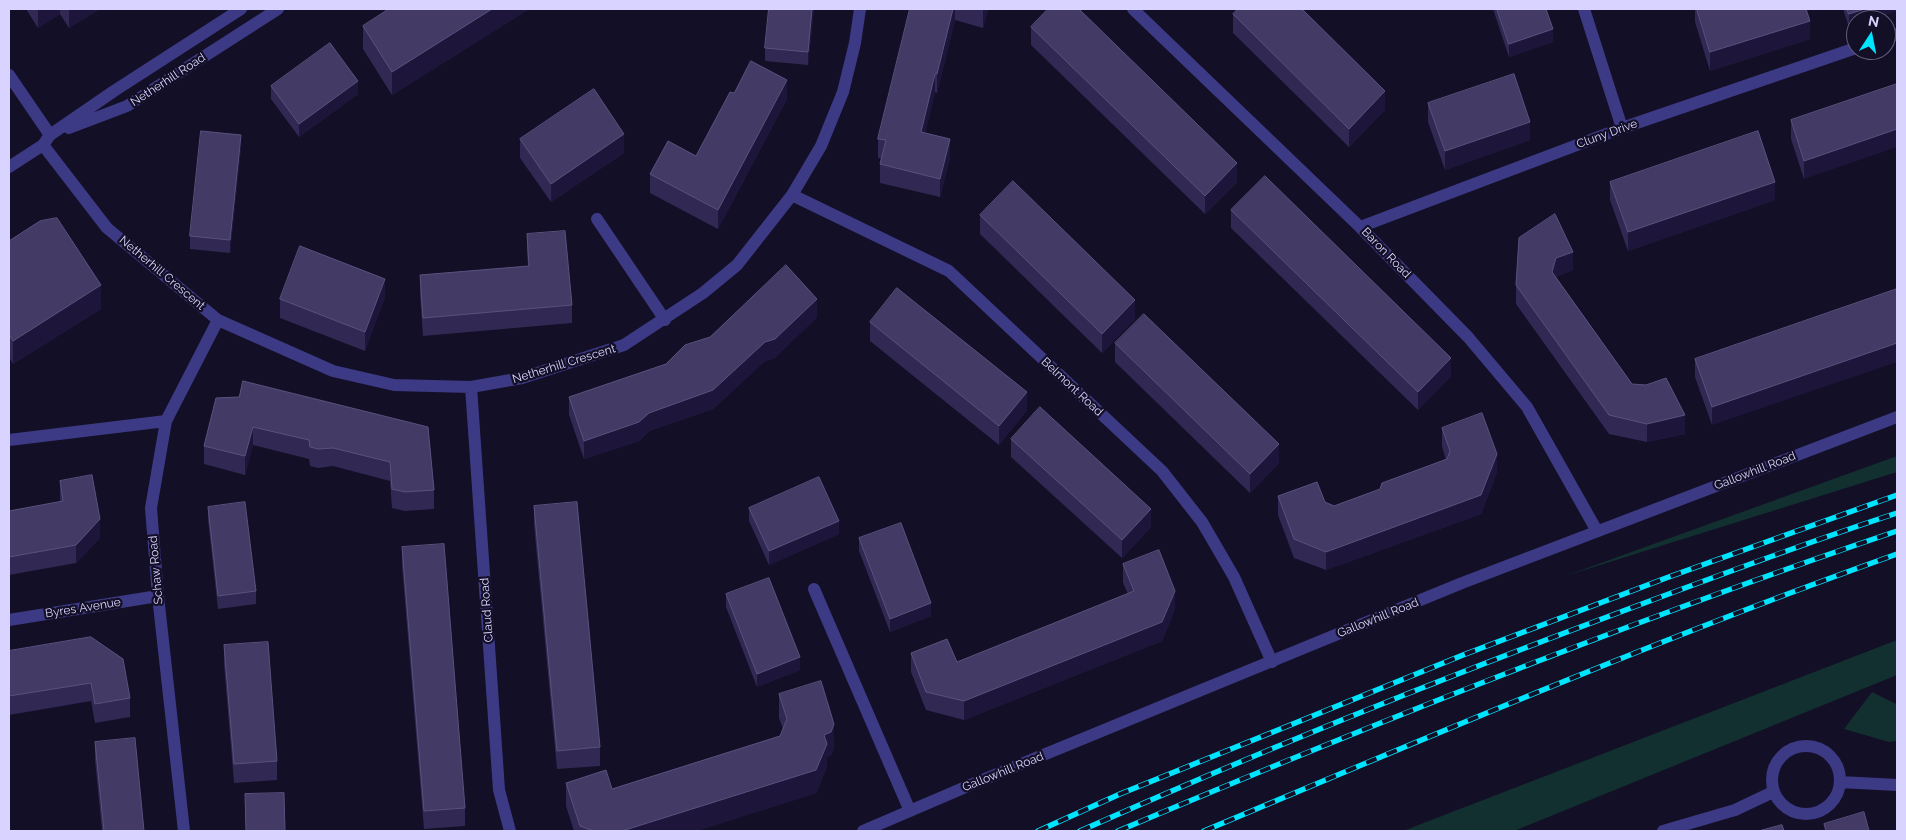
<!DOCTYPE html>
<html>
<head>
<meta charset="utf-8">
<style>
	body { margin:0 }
	#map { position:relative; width:1906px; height:840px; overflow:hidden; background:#130f26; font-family:Raleway,sans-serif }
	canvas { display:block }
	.frame { position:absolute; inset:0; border:10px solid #d9d4ff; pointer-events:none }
	.north { position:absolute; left:1846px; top:10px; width:50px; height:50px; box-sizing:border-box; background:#130f26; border:1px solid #625e7d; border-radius:50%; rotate:11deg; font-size:14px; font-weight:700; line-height:20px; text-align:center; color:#d9d4ff }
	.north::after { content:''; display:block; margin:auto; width:18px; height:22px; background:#00e5ff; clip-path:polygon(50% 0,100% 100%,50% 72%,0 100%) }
</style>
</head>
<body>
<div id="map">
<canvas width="1906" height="840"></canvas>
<div class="frame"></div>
<div class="north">N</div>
</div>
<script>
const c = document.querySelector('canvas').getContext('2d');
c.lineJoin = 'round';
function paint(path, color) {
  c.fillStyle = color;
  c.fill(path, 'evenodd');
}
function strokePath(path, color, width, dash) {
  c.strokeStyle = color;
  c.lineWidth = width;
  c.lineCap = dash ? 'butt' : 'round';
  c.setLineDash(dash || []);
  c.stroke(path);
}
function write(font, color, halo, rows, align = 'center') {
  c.font = font + ' Raleway,sans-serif';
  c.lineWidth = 4.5;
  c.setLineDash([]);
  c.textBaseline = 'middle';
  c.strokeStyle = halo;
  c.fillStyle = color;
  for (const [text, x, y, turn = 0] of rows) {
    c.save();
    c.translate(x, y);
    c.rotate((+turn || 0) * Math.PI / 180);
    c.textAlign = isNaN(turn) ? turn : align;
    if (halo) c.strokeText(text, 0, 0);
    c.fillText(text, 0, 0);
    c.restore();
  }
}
paint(new Path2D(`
	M1897,456V472L1565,576Z
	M1897,640V675L1514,831H1403Z
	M1872,692L1896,704L1897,703V741L1889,742L1844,729Z`), '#12302f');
strokePath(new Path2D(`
	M9,440L166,421`), '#3d3a85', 12);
strokePath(new Path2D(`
	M1133,9L1360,227L1468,337L1527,407L1597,531
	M1584,9L1622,128
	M1886,38L1897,34
	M9,75L50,135
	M69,128L127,106L278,9
	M43,145L107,228L218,320L333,371L394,385L471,387L522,378L624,345L703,293L737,265L792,195L821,146L843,92L855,43L860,9
	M9,167L43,145L50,135L114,91L241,9
	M792,195L949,271L1162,471L1202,522L1234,577L1272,662
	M597,219L665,320
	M1360,227L1622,128L1856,48
	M471,387L499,790L510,831
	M814,589L910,811
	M9,620L158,596
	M1772 780a34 34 0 1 1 68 0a34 34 0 1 1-68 0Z
	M1840,782L1897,785
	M184,831L158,596L151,508L166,421L218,320
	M863,831L975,783L1462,583L1897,417
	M1663,831L1735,810L1773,792`), '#3d3a85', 12);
const rail = new Path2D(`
	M1038,831L1120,794L1463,655L1666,578L1897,495
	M1080,831C1258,752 1440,679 1623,611C1714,577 1805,543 1897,513
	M1118,831C1374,723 1633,620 1897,531
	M1204,831C1433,735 1663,637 1897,554`);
strokePath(rail, '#00e5ff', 5.5);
strokePath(rail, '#130f26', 4, [11]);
paint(new Path2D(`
	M26,9H100L69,28L60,14L38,28Z
	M529,9L392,95L363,49V26Z
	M769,9H814L808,65L765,61V48Z
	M910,9H988L983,28L955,20L937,93L935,92L925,133L950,157L940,197L880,183V164L881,158H878V139Z
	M1493,9H1546L1553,42L1509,57Z
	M1695,9H1806L1810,39L1710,71L1695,22Z
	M1843,9H1897L1856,20V25L1849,27Z
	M1233,14L1385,110L1349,147L1233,33Z
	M1031,27L1237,182L1205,214L1031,45Z
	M1897,84L1804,179L1791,139V120Z
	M271,86L358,94L299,137L271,99Z
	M734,93L787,99L718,229L650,193V174L696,156Z
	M1428,103L1530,140L1445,170L1428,122Z
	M520,139L624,153L551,202L520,158Z
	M241,148L230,253L190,249V236Z
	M1610,182L1775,200L1628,251L1610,200Z
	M1231,210L1451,376L1418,410L1231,228Z
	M980,215L1135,319L1102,353L980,234Z
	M527,234L572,305V323L423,336L420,294V275L528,266L527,253Z
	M9,241L101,309L13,364L9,357Z
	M1573,270L1556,277L1632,384L1685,434L1647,442L1609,434L1516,304V285Z
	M1897,289L1712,425L1695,377V359Z
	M385,297L365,351L280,318V299Z
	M817,317L775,358L765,361L713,409L649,431L639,441L584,459L569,415V397Z
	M870,322L1027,410L999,445L870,341Z
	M1115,343L1279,463L1250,493L1115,362Z
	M216,398L428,427L434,490V509L405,511L392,508L390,481L333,466L318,468L310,466L309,459L253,445L245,475L204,464V446Z
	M1442,428L1497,472L1481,514L1326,570L1294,558L1278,515V496L1325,502L1334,506L1380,489L1446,460L1442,447Z
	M1011,439L1151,527L1122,558L1011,457Z
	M60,481L100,538L76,563L9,575V511L60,502Z
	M534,506L600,747V766L557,769L534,525Z
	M208,507L256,591V604L218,609L208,520Z
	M749,508L839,534L769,565L749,521Z
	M859,538L931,616L890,632L859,551Z
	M402,547L465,808V826L424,829L402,566Z
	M1123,564L1175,609L1162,641L964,720L926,710L911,672V653L957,662L1128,594L1123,583Z
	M726,594L800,670L757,687L726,607Z
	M91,637L130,698V717L95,723L91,701L9,715V651Z
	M224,645L277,761V780L234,783L224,664Z
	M779,694L834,747L831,755L827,757V767L816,793L696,831H574L566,806V783L612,789L780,736L783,729L779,718Z
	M95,742L144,831H102L95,760Z`), '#312854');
paint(new Path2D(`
	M38,9H60V14L38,28Z
	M69,9H100L69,28Z
	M492,9H529L392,95V72Z
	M812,9H814L808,65V52Z
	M953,9H955V20L937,93V74Z
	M983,9H988L983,28Z
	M1865,9H1897V11L1870,20H1856V25L1849,27V14Z
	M1810,21V39L1710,71V52Z
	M1553,29V42L1509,57V44Z
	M935,74V92L921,150V132Z
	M787,80V99L718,229V210Z
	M358,81V94L299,137V124Z
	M1385,91V110L1349,147V129Z
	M1530,122V140L1445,170V151Z
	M1897,129V147L1804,179V161Z
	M624,134V153L551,202V184Z
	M241,135V148L230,253V240Z
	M950,139V157L940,197V179Z
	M1237,163V182L1205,214V196Z
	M1775,182V200L1628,251V232Z
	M1573,252V270L1556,277L1552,291V272L1556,258Z
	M385,279V297L365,351V332Z
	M101,285V309L13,364V341Z
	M817,299V317L775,358L765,361L713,409L649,431L639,441L584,459V441L649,413L765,342Z
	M1135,300V319L1102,353V334Z
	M1897,343V362L1712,425V407Z
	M1451,358V376L1418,410V392Z
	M1027,392V410L999,445V426Z
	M1685,415V434L1647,442V424Z
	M253,427V445L245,475V456Z
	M1279,444V463L1250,493V474Z
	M1497,454V472L1481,514L1326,570V552Z
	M1151,509V527L1122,558V540Z
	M100,519V538L76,563V545Z
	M839,521V534L769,565V551Z
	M1175,591V609L1162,641L964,720V701Z
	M931,603V616L890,632V619Z
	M800,657V670L757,687V674Z
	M834,724V747L831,755L827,757V767L816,793L696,831H622L824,735Z`), '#1d163a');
const building = new Path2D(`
	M389,9H492L392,72L363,26Z
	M769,9H812L808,52L765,48Z
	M910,9H953L937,74H935L921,132L950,139L940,179L880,164L886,140L878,139Z
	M1048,9H1079L1237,163L1205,196L1031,27Z
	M1238,9H1302L1385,91L1349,129L1233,14Z
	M1497,9H1546L1553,29L1509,44Z
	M1697,9H1806L1810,21L1710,52Z
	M1847,9H1865L1849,14Z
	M330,43L358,81L299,124L271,86Z
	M751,61L787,80L718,210L650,174L668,141L696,156L730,92L734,93Z
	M1514,74L1530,122L1445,151L1428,103Z
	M1897,84V129L1804,161L1791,120Z
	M594,89L624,134L551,184L520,139Z
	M201,131L241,135L230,240L190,236Z
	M1758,131L1775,182L1628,232L1610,182Z
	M1265,176L1451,358L1418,392L1231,210Z
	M1013,181L1135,300L1102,334L980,215Z
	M1555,214L1573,252L1556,258L1552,272L1632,384L1646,385L1666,378L1685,415L1647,424L1609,415L1516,285L1519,238Z
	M57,218L101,285L13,341L9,334V241L40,221Z
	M565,231L572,305L423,318L420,275L529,266L527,234Z
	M300,246L385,279L365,332L280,299Z
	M786,265L817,299L775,339L765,342L713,390L649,413L639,422L584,441L569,397L666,364L685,345L710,337Z
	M897,288L1027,392L999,426L870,322Z
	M1897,289V343L1712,407L1695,359Z
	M1144,314L1279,444L1250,474L1115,343Z
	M243,381L428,427L434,490L405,492L392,489L390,462L333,448L318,449L310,447L309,440L253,427L245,456L204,446L216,398L239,397Z
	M1040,407L1151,509L1122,540L1011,439Z
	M1482,413L1497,454L1481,495L1326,552L1294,539L1278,496L1317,482L1325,502L1334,506L1380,489L1382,483L1447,459L1450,451L1442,428Z
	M92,475L100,519L76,545L9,557V511L63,501L60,481Z
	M819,477L839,521L769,551L749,508Z
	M245,502L256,591L218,596L208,507Z
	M577,502L600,747L557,751L534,506Z
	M901,523L931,603L890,619L859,538Z
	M444,544L465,808L424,811L402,547Z
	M1159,550L1175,591L1162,622L964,701L926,692L911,653L947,639L957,662L1134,591L1123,564Z
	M769,578L800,657L757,674L726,594Z
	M91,637L123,659L130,698L95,704L91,683L9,696V651Z
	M268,642L277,761L234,764L224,645Z
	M821,681L834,724L831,732L824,735L827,744L816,770L622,831H594L580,826L566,783L606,770L612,789L780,736L787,719L779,694Z
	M135,738L144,831H104L95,742Z
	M284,793L285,831H246L245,794Z
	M1864,812L1869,831H1826L1824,824Z
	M1782,825L1784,831H1759Z`);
paint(building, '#433a66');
strokePath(building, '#5a527e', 1);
write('12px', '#d9d4ff', '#130f26', [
	["Netherhill Road",168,80,-33],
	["Cluny Drive",1607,134,-20],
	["Baron Road",1386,253,46],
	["Netherhill Crescent",162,273,40],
	["Netherhill Crescent",564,364,-17],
	["Belmont Road",1072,387,43],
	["Gallowhill Road",1755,471,-21],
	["Schaw Road",156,570,-95],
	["Byres Avenue",83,608,-9],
	["Claud Road",487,610,-94],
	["Gallowhill Road",1378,618,-22],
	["Gallowhill Road",1003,772,-22]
]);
</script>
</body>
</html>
